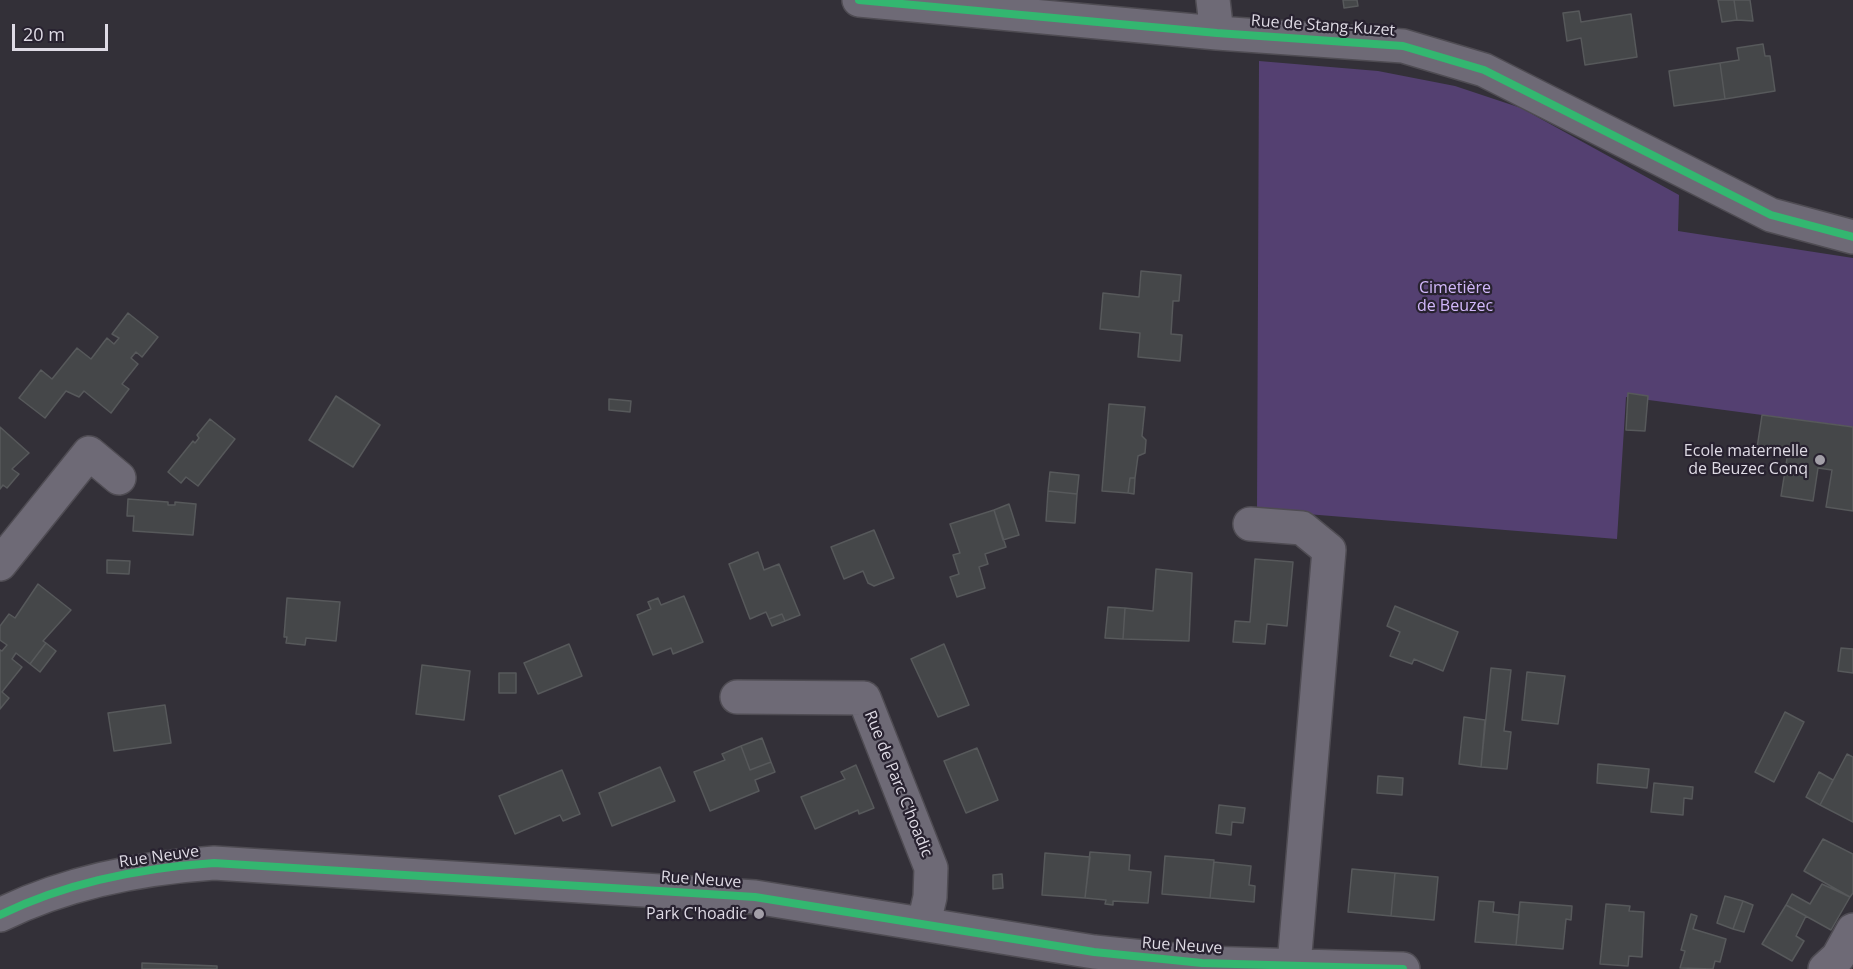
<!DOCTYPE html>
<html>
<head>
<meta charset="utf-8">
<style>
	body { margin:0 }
	#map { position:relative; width:1853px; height:969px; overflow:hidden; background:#333038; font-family:"Open Sans",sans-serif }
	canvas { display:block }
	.scale { position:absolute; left:12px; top:24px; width:96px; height:27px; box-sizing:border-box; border:3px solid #dfdbe5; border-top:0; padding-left:8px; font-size:18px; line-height:21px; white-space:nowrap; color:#dfdbe5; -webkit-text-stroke:4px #282230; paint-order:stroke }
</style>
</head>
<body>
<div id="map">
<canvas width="1853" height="969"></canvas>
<div class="scale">20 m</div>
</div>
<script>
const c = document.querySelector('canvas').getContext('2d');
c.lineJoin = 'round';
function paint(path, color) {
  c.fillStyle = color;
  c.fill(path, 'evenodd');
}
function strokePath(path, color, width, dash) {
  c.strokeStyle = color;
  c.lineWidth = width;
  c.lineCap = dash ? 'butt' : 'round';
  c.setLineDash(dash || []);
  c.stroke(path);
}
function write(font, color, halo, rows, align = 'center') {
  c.font = font + ' "Open Sans",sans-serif';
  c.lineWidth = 4.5;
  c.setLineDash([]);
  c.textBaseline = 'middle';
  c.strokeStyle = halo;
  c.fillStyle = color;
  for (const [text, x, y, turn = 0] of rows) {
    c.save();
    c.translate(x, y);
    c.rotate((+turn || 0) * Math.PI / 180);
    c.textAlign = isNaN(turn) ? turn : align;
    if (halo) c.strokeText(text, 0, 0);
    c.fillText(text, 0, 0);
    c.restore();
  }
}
paint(new Path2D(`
	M1259,61L1378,71L1455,86L1521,108L1679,195L1678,231L1853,258V427L1626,397L1617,539L1257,510Z`), '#544071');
const building = new Path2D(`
	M1343,0H1357L1358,6L1344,8Z
	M1718,0H1734L1737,20L1722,22Z
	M1734,0H1750L1753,21L1737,20Z
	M1579,11L1581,22L1631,14L1637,57L1585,65L1581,38L1567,41L1563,13Z
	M1763,44L1765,56H1770L1775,91L1725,99L1720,63L1739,60L1737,48Z
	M1720,63L1725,99L1674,106L1669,71Z
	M1141,271L1181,275L1179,301H1173L1171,334L1182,335L1180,361L1138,357L1140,333L1100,329L1103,293L1139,297Z
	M128,313L158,337L142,357L136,352L131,358L138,364L122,384L129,389L111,413L84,391L79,397L66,391L45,418L19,398L41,370L52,379L77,348L91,359L107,338L114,344L119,338L112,334Z
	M1628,393L1648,396L1645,431L1626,430Z
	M336,396L380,425L353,467L309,440Z
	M609,399L631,401L630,412L609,410Z
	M1109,404L1145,407L1142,436L1146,440L1145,453L1138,456L1135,478H1130L1128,493L1102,491Z
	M1762,415L1853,427V511L1826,507L1832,470L1818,468L1813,501L1781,496L1788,452L1757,448Z
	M210,419L235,439L198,486L186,477L181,483L168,472L193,441L195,443L199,438L197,435Z
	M0,427L29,453L12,469L19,474L7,488L3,485L0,489Z
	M1050,472L1079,475L1077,494L1048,491Z
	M1130,478H1135L1134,494L1128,493Z
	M1048,491L1077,494L1075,523L1046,521Z
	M128,499L168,502V505H175V502L196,504L193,535L133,531L134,516H127Z
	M1009,504L1019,535L1003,540L994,510Z
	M994,510L1006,547L985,554L988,564L979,567L985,588L957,597L950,577L959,574L953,555L960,553L950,524Z
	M874,530L894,578L874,586L868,583L863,571L844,579L831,547Z
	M758,552L764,570L779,564L800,615L785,621L782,614L769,619L766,612L750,619L729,564Z
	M1255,559L1293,562L1287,626L1267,624L1265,644L1233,642L1235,621L1250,622Z
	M107,560L130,561L129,574L107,573Z
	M1156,569L1192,573L1189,641L1123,639L1125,608L1153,611Z
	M38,584L71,610L43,641L46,643L30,664L16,653L12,659L22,667L2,692L9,698L0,709V650L2,651L7,645L0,640V626L9,614L15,618Z
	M684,596L703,642L673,654L671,648L653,655L637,615L651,609L648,602L658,598L661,605Z
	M287,598L340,602L336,641L306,638L305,645L286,643L287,637H284Z
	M1395,606L1458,632L1443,671L1414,659L1412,664L1390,656L1400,632L1387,626Z
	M1108,607L1125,608L1123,639L1105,638Z
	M782,614L785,621L772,626L769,619Z
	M46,643L56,651L40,672L30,664Z
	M569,644L582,676L538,694L524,663Z
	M944,644L969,705L938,717L911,659Z
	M1841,648L1853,649V673L1838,671Z
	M422,665L470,671L464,720L416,714Z
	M1491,668L1511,670L1504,731L1511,732L1507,769L1481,767Z
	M1527,672L1565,676L1558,724L1522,720Z
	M499,673H516V693H499Z
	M165,705L171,743L114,751L108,713Z
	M1785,712L1804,722L1774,782L1755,772Z
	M1464,717L1485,720L1481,767L1459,764Z
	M762,738L771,762L750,770L741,746Z
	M741,746L750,770L771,762L775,772L755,780L759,791L710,811L694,772L725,760L722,754Z
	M977,748L998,800L966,813L944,761Z
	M1847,754L1853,757V822L1820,805Z
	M1598,764L1649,769L1647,788L1597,783Z
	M856,765L874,808L859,814L858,810L815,829L801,797L845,779L841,772Z
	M660,767L675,801L612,826L599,793Z
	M562,770L580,814L563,821L560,815L515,834L499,796Z
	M1819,772L1833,780L1820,805L1806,797Z
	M1378,776L1403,778L1402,795L1377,793Z
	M1654,783L1693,787L1692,799L1684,798L1683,815L1651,812Z
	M1219,805L1245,808L1243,823L1232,822L1231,835L1216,833Z
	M1823,839L1853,854V893L1850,897L1804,871Z
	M1090,852L1130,855L1129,870L1151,872L1148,903L1113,901V905L1105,904L1106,900L1085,898Z
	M1045,853L1090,857L1085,898L1042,895Z
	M1165,856L1214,860L1210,898L1162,894Z
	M1214,862L1251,866L1249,885L1255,886L1254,902L1210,898Z
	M1352,869L1395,873L1391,916L1348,912Z
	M1395,873L1438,877L1434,920L1391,916Z
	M1002,874L1003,888L993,889V875Z
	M1822,884L1850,897L1831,930L1786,905L1792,894L1810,904Z
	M1725,896L1743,901L1733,929L1717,923Z
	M1479,901L1494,902L1493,912L1519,915L1516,945L1475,942Z
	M1743,901L1753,905L1744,932L1733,929Z
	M1520,902L1572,906L1571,920L1566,919L1563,949L1516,945Z
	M1606,904L1630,906L1629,911L1644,912L1642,957L1629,956L1628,966L1600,964Z
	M1786,905L1806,916L1796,936L1804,941L1792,961L1762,944Z
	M1691,914L1697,916L1693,929L1726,939L1720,962L1715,961L1713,969L1680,968L1685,951L1681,950Z
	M142,963L217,966V969H142Z`);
paint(building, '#454749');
strokePath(building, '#57595b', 1.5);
const minor = new Path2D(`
	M859,0L1217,33L1403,46L1484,70L1771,215L1853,237
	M1213,0L1217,33
	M1250,524L1302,528L1329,550L1294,965
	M0,564L89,453L119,478
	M737,697L864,698L931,868L930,897L924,923
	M0,915C67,882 140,868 214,863L755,897L1094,952L1202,963L1403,969
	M1825,969L1838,957L1853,930`);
strokePath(minor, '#4f4c53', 36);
strokePath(minor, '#6e6a76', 33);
strokePath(new Path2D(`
	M859,0L1217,33L1403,46L1484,70L1771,215L1853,237
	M0,915C67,882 140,868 214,863L755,897L1094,952L1202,963L1403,969`), '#33b770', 8);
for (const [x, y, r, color] of [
	[1820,460,6,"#a39fa8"],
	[759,914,6,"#a39fa8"]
]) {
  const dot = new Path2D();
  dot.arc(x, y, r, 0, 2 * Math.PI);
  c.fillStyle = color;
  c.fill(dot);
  strokePath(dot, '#282230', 2);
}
write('16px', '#dfdbe5', '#282230', [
	["Rue de Stang-Kuzet",1323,26,4],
	["Rue de Parc C'hoadic",898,784,68],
	["Rue Neuve",159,857,-8],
	["Rue Neuve",701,880,4],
	["Rue Neuve",1182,946,4]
]);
write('16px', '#d2b8fb', '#282230', [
	["Cimetière",1455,288],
	["de Beuzec",1455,306]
]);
write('16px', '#dfdbe5', '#282230', [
	["Ecole maternelle",1808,451],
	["de Beuzec Conq",1808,469],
	["Park C'hoadic",747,914]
], 'right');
</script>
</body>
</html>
